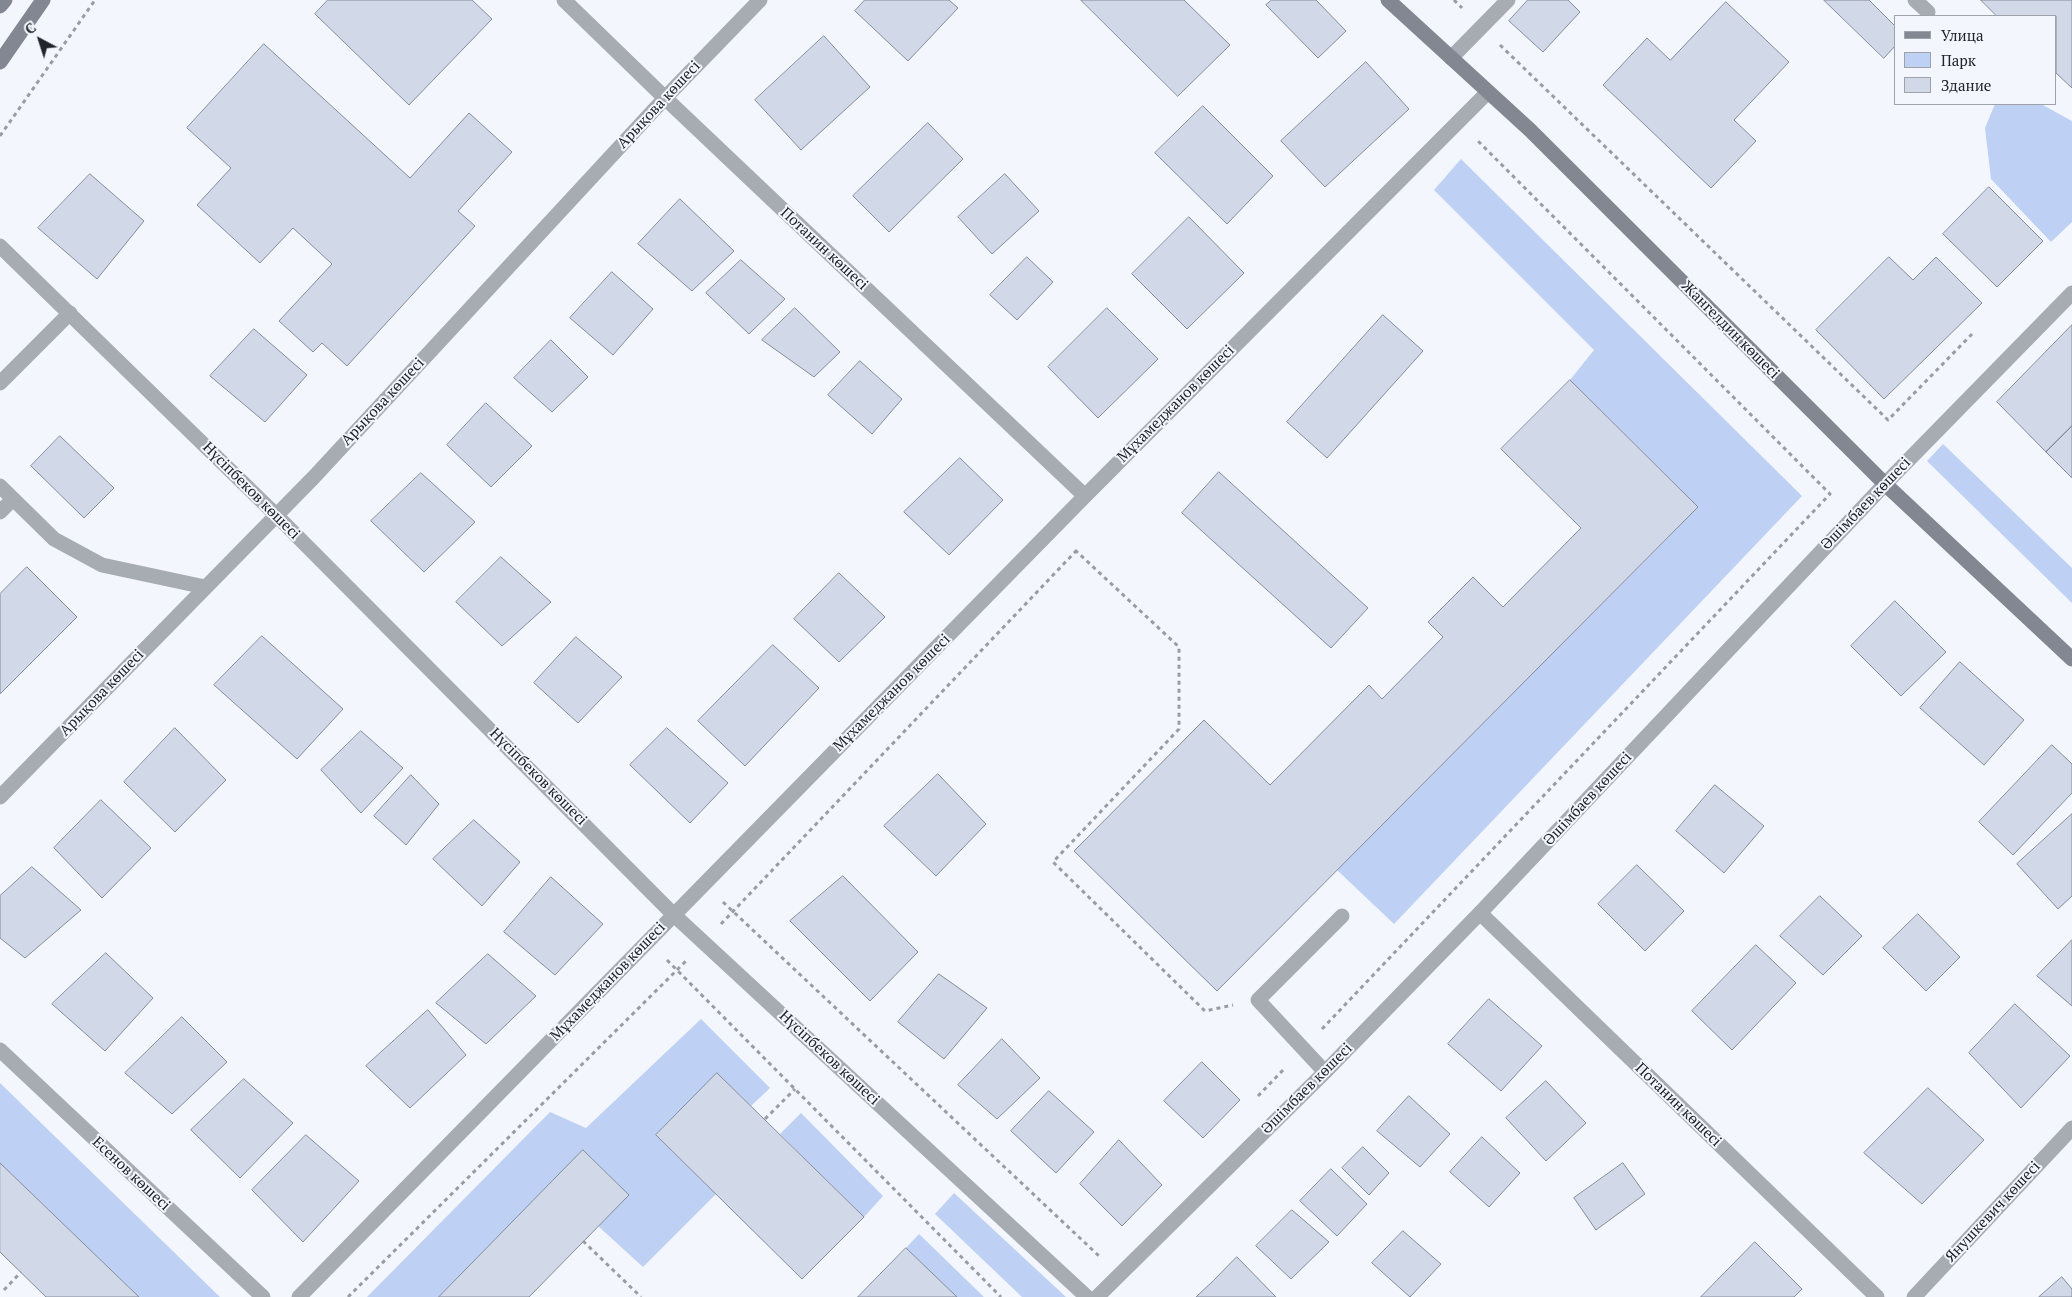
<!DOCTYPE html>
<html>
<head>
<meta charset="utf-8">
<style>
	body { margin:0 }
	#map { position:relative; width:2072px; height:1297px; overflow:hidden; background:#f3f7fd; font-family:"PT Serif",serif }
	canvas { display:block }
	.legend { position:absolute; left:1894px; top:15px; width:162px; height:90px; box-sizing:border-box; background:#f3f7fd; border:1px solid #9fa3a9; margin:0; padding:6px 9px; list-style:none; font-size:15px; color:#21242a }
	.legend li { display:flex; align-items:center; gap:10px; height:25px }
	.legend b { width:25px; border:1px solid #9fa3a9 }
	.north { position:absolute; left:15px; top:15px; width:50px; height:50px; -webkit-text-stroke:4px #f3f7fd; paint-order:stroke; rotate:320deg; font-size:14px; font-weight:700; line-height:20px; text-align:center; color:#21242a }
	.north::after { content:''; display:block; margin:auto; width:18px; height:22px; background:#21242a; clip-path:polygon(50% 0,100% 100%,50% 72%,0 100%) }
</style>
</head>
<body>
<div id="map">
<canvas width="2072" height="1297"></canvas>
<ul class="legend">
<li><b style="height:6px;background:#828791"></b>Улица</li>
<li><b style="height:14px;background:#bed0f4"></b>Парк</li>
<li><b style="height:14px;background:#d1d9e9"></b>Здание</li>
</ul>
<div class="north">С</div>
</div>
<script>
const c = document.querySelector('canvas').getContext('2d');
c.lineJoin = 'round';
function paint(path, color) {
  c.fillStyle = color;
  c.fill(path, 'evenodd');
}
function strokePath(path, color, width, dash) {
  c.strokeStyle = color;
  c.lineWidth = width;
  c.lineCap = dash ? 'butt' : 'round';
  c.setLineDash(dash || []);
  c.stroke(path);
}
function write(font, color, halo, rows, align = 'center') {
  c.font = font + ' "PT Serif",serif';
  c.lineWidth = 4;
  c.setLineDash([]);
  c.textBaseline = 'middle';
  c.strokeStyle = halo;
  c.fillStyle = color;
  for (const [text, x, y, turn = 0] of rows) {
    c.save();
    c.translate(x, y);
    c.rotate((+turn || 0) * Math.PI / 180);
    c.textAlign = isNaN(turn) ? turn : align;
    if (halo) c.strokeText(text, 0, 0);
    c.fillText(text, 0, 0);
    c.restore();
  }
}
paint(new Path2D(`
	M1995,104H2041L2072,121V222L2051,242L1991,179L1985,128Z
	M1461,159L1802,496L1394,924L1337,870L1698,507L1570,380L1594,350L1434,190Z
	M1943,444L2072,568V603L1927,461Z
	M701,1019L770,1088L751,1106L717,1073L656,1135L716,1194L643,1267L598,1226L629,1195L583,1150L439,1297H367L550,1112L586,1128Z
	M0,1083L220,1297H139L0,1163Z
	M801,1113L883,1196L864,1217L780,1134Z
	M954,1193L1066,1297H1022L935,1214Z
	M919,1234L984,1297H957L906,1248Z`), '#bed0f4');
const building = new Path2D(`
	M328,0H472L492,19L409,105L315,14Z
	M865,0H949L958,8L908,61L855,11Z
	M1081,0H1184L1230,45L1178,96Z
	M1272,0H1316L1346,31L1318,58L1266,5Z
	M1528,0H1568L1580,12L1543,52L1509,21Z
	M1824,0H1869L1896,27V45L1884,58Z
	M1981,0H2072V88L2056,73V16H1997Z
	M1726,2L1789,62L1734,120L1756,141L1711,188L1603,85L1647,38L1670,60Z
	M824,36L870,87L801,150L755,100Z
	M264,44L410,178L469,113L512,152L458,211L475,226L347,366L322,343L313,352L279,321L332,264L293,228L260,263L197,205L231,168L187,128Z
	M1366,62L1409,109L1325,187L1281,141Z
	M1203,106L1273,176L1227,224L1155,153Z
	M928,123L963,159L889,232L853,196Z
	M90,174L144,221L97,279L38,228Z
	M1005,174L1039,211L992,254L958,217Z
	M1989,187L2043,241L1997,287L1943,234Z
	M680,199L734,251L692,291L638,244Z
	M1189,217L1244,273L1187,329L1132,274Z
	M1027,257L1053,282L1017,320L990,295Z
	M1889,257L1913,280L1936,257L1982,303L1884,399L1816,330Z
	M741,260L785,299L749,334L706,293Z
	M612,272L653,309L613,355L570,318Z
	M795,308L840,352L814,377L762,340Z
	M1107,308L1158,359L1098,418L1048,367Z
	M1383,315L1423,351L1327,458L1287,422Z
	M2072,325V426L2046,452L1997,402Z
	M254,329L307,375L265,422L210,376Z
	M551,340L588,377L552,412L514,378Z
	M860,361L902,399L872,434L828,395Z
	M1570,380L1698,507L1217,991L1074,851L1204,720L1270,785L1369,685L1382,699L1443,637L1428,622L1473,577L1503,607L1581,528L1501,449Z
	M486,403L532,446L491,487L447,445Z
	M2072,426V478L2046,452Z
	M60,436L114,488L84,518L31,466Z
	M960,458L1003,500L949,555L904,512Z
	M1219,472L1368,608L1331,648L1182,513Z
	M421,473L475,522L424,572L371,521Z
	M501,557L551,602L502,646L456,602Z
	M27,567L77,617L0,694V594Z
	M839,573L885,617L839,662L794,619Z
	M1895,601L1946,652L1901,696L1851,646Z
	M262,636L343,709L297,759L214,685Z
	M576,637L622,677L578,723L534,683Z
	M773,645L819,688L745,766L698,721Z
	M1960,662L2024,720L1984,765L1920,708Z
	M175,728L226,780L175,832L124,782Z
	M667,728L728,783L690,823L630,765Z
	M361,731L403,768L361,813L321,770Z
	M2052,745L2072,764V793L2013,855L1979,822Z
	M938,774L986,824L936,876L884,826Z
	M411,775L439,804L406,845L374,816Z
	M1715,785L1764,826L1724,873L1676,831Z
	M101,800L151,848L102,898L54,848Z
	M2072,814V896L2058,909L2017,864Z
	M474,820L520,862L482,906L433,859Z
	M1637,865L1684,911L1645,951L1598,904Z
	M32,867L81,910L25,958L0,938V896Z
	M843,876L918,952L870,1001L790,921Z
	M551,877L603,924L555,975L504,932Z
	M1820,896L1862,936L1823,975L1780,936Z
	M1918,914L1960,957L1926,991L1883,948Z
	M2072,940V1006L2037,976Z
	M1756,945L1796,983L1732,1050L1692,1011Z
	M106,953L153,998L105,1051L52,1004Z
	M488,954L536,996L486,1044L436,1003Z
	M939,974L987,1008L944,1059L898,1022Z
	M1489,999L1542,1046L1501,1091L1448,1044Z
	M2015,1004L2070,1056L2021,1108L1969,1053Z
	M428,1010L466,1055L410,1108L366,1066Z
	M182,1017L227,1062L172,1114L125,1073Z
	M1002,1039L1040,1078L997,1119L958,1085Z
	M1202,1062L1240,1100L1203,1138L1164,1101Z
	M717,1073L864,1217L802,1279L656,1135Z
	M244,1079L293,1123L240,1178L191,1130Z
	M1546,1081L1586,1123L1546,1161L1506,1118Z
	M1928,1088L1984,1140L1922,1204L1864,1153Z
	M1049,1091L1094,1132L1056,1173L1011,1131Z
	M1409,1096L1450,1134L1420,1167L1377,1131Z
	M306,1135L359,1181L303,1242L252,1190Z
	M1482,1137L1520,1173L1489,1207L1450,1172Z
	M1119,1140L1162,1185L1122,1226L1080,1184Z
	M1363,1147L1389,1173L1369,1195L1342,1168Z
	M583,1150L629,1195L529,1297H439Z
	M0,1163L139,1297H46L0,1252Z
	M1623,1163L1645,1194L1596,1230L1574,1198Z
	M1331,1169L1367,1204L1337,1236L1300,1201Z
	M1292,1210L1329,1242L1291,1279L1256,1246Z
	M1403,1231L1441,1264L1410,1297L1372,1263Z
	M1755,1242L1802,1289L1794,1297H1701Z
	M906,1248L957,1297H858Z
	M1237,1257L1276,1297H1196L1213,1281Z
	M2062,1277L2072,1289V1297H2039Z`);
paint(building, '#d1d9e9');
strokePath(building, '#848b9a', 1);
strokePath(new Path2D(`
	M1454,0L1462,8
	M1500,45L1888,420L1972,334
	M0,136L95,0
	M1075,550L1179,647V729L1053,862L1205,1011L1233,1005
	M723,902L1099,1256
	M721,924L1076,551
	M667,960L1001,1297
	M1322,1029L1830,494L1478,141
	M1258,1096L1285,1068
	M765,1119L795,1089
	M583,1241L641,1297
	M4,1290L21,1272
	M348,1297L686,961`), '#999ca2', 3, [4, 4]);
strokePath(new Path2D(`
	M1915,0L1928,12
	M1451,58L1508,0
	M0,383L70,313
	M0,486L54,539L102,565L205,587
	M0,512L13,499
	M1325,1072L1258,1000L1342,916`), '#a7abb2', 15);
strokePath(new Path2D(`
	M564,0L665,98L1085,496
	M0,246L276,515L674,915L1087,1297
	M1885,484L2072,293
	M0,797L314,477L665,98L760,0
	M1480,913L1877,1297
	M0,1050L263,1297
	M299,1297L1085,496L1488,92`), '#a7abb2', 15);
strokePath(new Path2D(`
	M1097,1297L1325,1072L1480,913L1885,484
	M1914,1297L2072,1128`), '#a7abb2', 15);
strokePath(new Path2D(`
	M1388,0L1530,130L1885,484L2072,659
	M0,6L5,0
	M0,62L43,0`), '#828791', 15);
write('15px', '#21242a', '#f3f7fd', [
	["Арықова көшесі",659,105,-47],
	["Потанин көшесі",824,249,43],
	["Жангелдин көшесі",1730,330,45],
	["Арықова көшесі",383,402,-47],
	["Мұхамеджанов көшесі",1176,404,-45],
	["Нүсіпбеков көшесі",251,491,45],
	["Әшімбаев көшесі",1866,504,-46],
	["Арықова көшесі",102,693,-46],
	["Мұхамеджанов көшесі",892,693,-45],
	["Нүсіпбеков көшесі",538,777,45],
	["Әшімбаев көшесі",1588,799,-47],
	["Мұхамеджанов көшесі",608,982,-46],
	["Нүсіпбеков көшесі",829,1058,43],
	["Әшімбаев көшесі",1307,1089,-45],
	["Потанин көшесі",1678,1105,44],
	["Есенов көшесі",131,1174,43],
	["Янушкевич көшесі",1993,1212,-47]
]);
</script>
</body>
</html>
